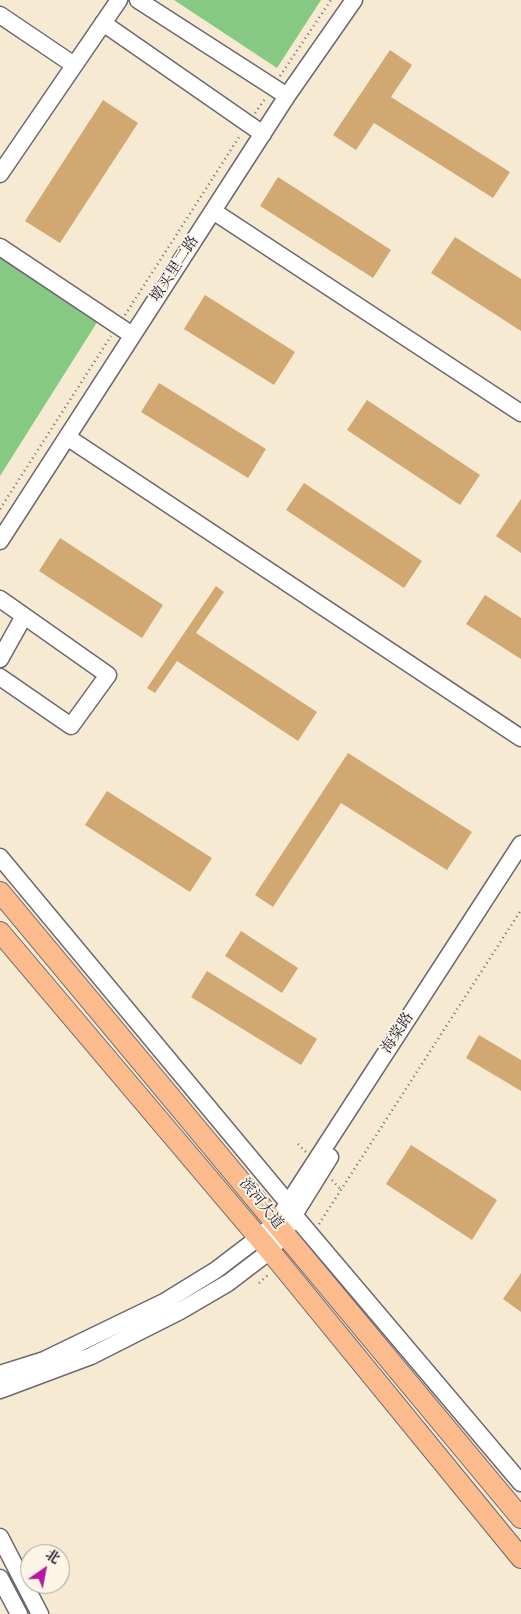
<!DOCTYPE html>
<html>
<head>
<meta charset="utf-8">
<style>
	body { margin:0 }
	#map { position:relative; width:521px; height:1614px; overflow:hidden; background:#f7ead2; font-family:"IM FELL Great Primer","Noto Serif SC",serif }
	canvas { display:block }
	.north { position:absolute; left:20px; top:1544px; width:50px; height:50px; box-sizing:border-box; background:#fcf5e5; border:1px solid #a5a1a1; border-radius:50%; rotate:33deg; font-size:14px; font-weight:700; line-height:20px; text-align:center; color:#22223b }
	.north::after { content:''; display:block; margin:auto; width:18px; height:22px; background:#b5179e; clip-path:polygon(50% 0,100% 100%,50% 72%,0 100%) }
</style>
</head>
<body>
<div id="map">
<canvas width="521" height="1614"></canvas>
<div class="north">北</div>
</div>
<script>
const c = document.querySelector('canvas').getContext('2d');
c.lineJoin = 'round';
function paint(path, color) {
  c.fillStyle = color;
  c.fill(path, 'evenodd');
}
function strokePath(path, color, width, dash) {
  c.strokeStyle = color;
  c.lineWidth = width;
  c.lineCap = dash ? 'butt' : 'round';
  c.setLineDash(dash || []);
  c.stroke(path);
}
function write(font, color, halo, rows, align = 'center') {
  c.font = font + ' "IM FELL Great Primer","Noto Serif SC",serif';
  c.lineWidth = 4;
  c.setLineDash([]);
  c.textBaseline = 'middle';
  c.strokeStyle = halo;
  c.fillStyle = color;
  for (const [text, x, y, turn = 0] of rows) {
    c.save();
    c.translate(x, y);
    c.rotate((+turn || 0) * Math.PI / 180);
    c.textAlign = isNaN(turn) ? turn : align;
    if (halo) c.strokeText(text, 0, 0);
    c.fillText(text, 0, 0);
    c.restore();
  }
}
paint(new Path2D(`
	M174,0H321L277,68Z
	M0,246L101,316L0,476Z`), '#86c983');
paint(new Path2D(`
	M390,50L412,65L391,97L510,172L493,198L374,123L356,150L333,135Z
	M103,100L138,123L60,243L25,221Z
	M278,177L391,250L373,278L260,206Z
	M455,237L521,279V331L431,273Z
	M205,295L295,352L274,385L184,329Z
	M159,383L266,449L248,478L141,412Z
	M367,400L480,475L460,505L347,430Z
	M304,483L422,561L404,588L286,510Z
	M521,499V553L496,536Z
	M60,538L163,605L142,638L39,571Z
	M216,586L224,592L196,633L317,712L298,741L177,661L155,693L147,688Z
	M485,595L521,618V659L466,624Z
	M348,753L472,832L447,870L341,803L273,907L255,895Z
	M107,791L212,858L190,892L85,825Z
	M241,931L298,968L282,993L225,956Z
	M207,971L317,1039L301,1065L191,997Z
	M479,1035L521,1060V1091L466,1058Z
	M411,1145L497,1200L472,1240L386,1184Z
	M521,1273V1312L503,1299Z`), '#d1a871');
const minor = new Path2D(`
	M138,0L287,96
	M0,15L74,65
	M103,23L263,134
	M0,174L119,0
	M213,211L521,413
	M0,247L132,335
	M67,437L521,738
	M0,541L287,96L354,0
	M0,599L108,675L71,726L0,677
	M0,659L24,616
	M0,857L288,1203L294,1215L521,1483
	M0,1374L44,1360L164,1302L216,1270L258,1238L276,1222L521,844
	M0,1390L91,1356L180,1311L228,1283L270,1251L285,1233L294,1215L330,1157
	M0,1537L40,1614
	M0,1578L19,1614`);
const major = new Path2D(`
	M0,892L521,1518
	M0,932L270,1251L521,1558`);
strokePath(minor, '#6d6870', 19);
strokePath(major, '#6d6870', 22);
strokePath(new Path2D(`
	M280,76L331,0
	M255,113L265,99
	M125,315L241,134
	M0,509L111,336
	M298,1144L306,1152
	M332,1180L341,1190
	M319,1224L521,910
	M259,1283L269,1274`), '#6d6870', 2.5, [1, 4]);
strokePath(minor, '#fff', 16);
strokePath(major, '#fbbb8d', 20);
write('15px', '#22223b', '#fcf5e5', [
	["墩买里二路",175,269,-57],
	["海棠路",398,1033,-57],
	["滨河大道",261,1204,51]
]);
</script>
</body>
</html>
